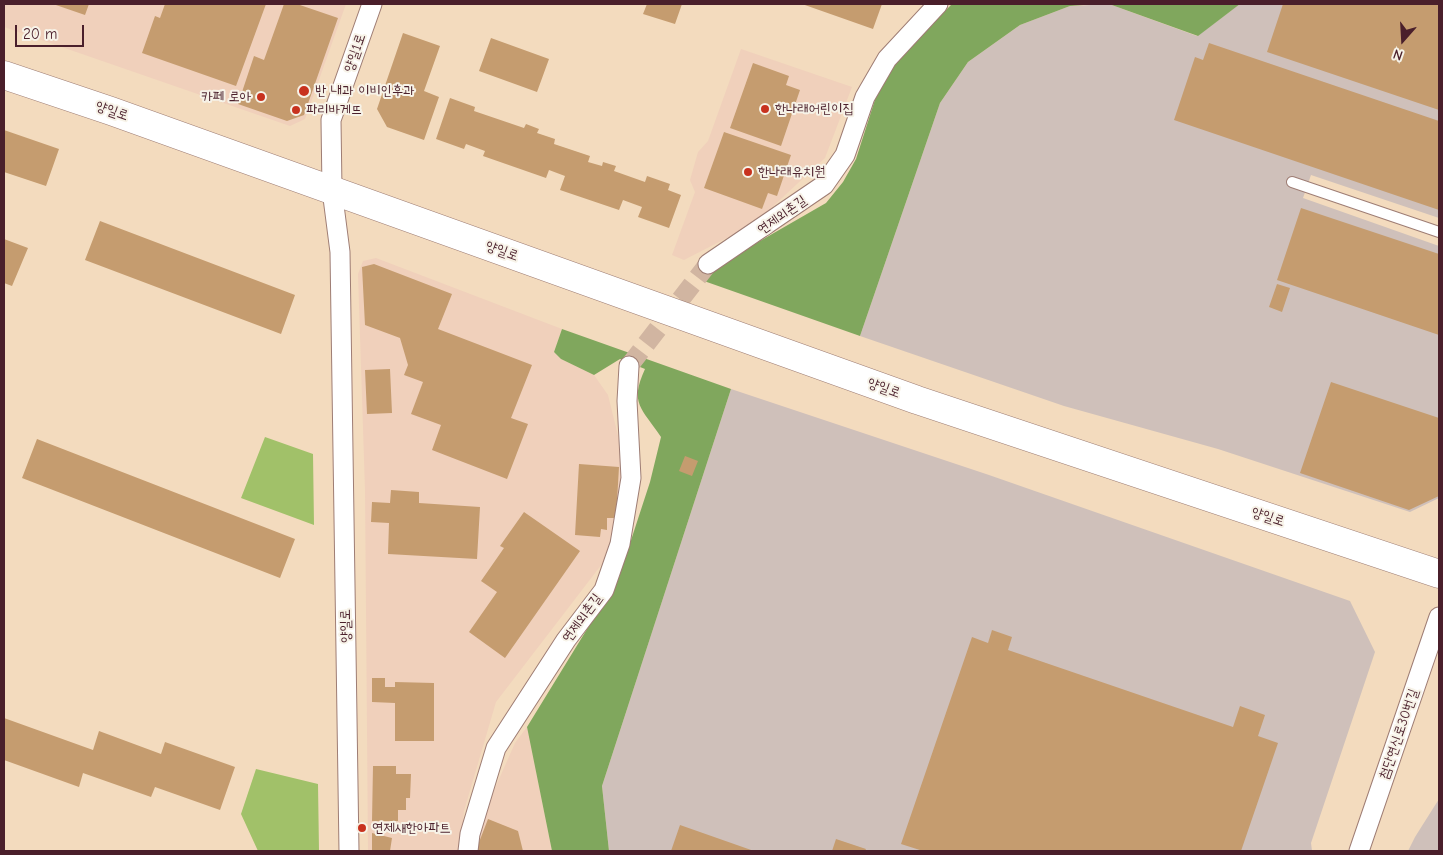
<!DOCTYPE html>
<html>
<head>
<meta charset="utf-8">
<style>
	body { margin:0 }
	#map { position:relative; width:1443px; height:855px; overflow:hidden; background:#f3dbbe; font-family:"Comic Neue",sans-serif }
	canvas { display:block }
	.frame { position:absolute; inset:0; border:5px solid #4a1f2b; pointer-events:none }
	.north { position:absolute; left:1378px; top:15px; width:50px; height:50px; -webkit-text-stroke:4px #f7f3e8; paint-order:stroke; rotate:199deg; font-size:14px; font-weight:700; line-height:20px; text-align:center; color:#4a1f2b }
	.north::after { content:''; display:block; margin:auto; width:18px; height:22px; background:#4a1f2b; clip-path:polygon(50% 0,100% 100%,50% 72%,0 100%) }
	.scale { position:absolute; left:15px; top:25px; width:69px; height:22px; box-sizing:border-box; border:2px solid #4a1f2b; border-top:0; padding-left:6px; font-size:15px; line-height:18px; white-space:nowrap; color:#4a1f2b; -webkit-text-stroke:4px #f7f3e8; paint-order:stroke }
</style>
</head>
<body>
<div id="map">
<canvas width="1443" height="855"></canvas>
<div class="frame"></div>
<div class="north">N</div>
<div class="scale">20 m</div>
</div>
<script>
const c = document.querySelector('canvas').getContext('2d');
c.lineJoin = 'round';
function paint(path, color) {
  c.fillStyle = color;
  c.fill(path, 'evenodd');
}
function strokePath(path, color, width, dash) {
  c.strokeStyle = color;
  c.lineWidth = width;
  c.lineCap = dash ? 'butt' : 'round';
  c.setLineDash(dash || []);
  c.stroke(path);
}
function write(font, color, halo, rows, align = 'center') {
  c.font = font + ' "Comic Neue","Poor Story",sans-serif';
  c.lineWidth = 4;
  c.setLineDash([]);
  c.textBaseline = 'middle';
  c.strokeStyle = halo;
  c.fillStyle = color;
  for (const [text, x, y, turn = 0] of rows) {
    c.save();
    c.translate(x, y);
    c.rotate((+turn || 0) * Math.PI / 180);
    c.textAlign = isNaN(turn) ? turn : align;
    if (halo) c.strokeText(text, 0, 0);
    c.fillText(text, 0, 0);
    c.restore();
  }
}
paint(new Path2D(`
	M4,4H346L305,119L290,126L4,27Z
	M741,49L852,87L825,158L754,224L684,260L672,255L695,192L690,180L698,152L708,141Z
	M376,258L562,329L554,352L561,359L594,375L608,395L624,460L619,523L602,564L496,702L464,811L460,851H368L365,490L358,274L363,261Z
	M527,727L552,851H475L478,836L488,804L515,743Z`), '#f0d0bb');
paint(new Path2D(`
	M1109,4L1197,36L1240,4H1439V218L1311,175L1303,198L1439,246V498L1410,512L1218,449L1064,406L860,336L940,103L968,62L1020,25L1070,6Z
	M731,389L989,475L1350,601L1375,652L1311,843L1312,851H609L602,786Z
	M1439,799V851H1408L1415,837Z`), '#cfc0ba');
paint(new Path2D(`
	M265,437L313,454L314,525L241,498Z
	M256,769L318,784L319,851H258L241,814Z`), '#a1c169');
paint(new Path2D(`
	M952,4H1097L1070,6L1020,25L968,62L940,103L860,336L704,281L720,264L826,203L843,182L856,159L881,81L916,40Z
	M1109,4H1240L1198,36Z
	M562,329L731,389L602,786L609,851H552L527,727L619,577L650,482L661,437C642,408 629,404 645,369L620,359L594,375L561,359L554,352Z`), '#80a75d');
paint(new Path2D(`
	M53,4H89L85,15Z
	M165,4H266L236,86L142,53L155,16L160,18Z
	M284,4H297L338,18L304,115L287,121L238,104L254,56L264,60Z
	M647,4H682L675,24L643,14Z
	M802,4H882L873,29Z
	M1283,4H1439V110L1267,52Z
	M403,33L440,46L424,91L439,97L424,140L387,127L377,109Z
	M491,38L549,59L537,92L479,71Z
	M1209,43L1439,121V210L1174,120L1195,57L1203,60Z
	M753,63L789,76L786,85L800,90L781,146L730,128Z
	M450,98L475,107L474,111L524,128L526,124L539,129L537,133L555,139L554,144L590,156L588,162L602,166L603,162L616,166L614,171L645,182L647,176L670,184L668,190L681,195L669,228L638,217L642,207L623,200L619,210L560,190L565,176L549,170L546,178L483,156L485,151L466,144L464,149L436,139Z
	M4,130L59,149L46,186L4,172Z
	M724,132L791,155L777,196L768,193L762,209L704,188Z
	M1301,208L1439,254V335L1277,280Z
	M100,221L295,295L281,334L85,260Z
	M4,239L28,248L12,286L4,283Z
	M374,264L452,294L438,329L532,365L511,418L528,424L507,479L432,450L441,425L411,414L423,382L404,375L408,365L400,338L365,325L362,267Z
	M1277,284L1290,288L1282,312L1269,307Z
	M390,369L392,413L367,414L365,370Z
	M1331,382L1439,418V496L1409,510L1300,473Z
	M37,439L295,539L280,578L22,478Z
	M685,456L698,461L692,476L679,471Z
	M579,464L619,467L616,518H607V530L601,529L600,537L575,535Z
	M391,490L419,492V503L480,507L477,559L388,554L389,523L371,522L372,502L390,503Z
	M524,512L580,551L505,658L469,632L497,592L481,581L504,548L500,546Z
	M992,630L1012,637L1008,650L1233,727L1240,706L1265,715L1258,736L1278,743L1241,851H923L901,844L972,637L988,643Z
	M372,678H385V687H395V682L434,683V741H395V703L372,702Z
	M4,718L93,750L99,731L161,754L165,742L235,767L220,810L155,787L151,797L83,773L79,787L4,760Z
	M373,766H396V774H411L410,798H406V810H398V821H372Z
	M488,819L518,831L523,851L476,850Z
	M680,825L754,851H671Z
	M372,833L392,838L390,851H372Z
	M836,839L866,849L865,851H832Z`), '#c59c6f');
strokePath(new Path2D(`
	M629,366L708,264`), '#d1b5a1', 19, [19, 9]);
const service = new Path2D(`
	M1292,182L1439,232`);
const minor = new Path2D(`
	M708,264L824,185L845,155L865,97L887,59L938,4
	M349,851L340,252L332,190L331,120L372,4
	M468,851L470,834L496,748L566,640L604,590L620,544L631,478L627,401L629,366
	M1359,851L1439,617`);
const secondary = new Path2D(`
	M4,75L111,111L917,400L1439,574`);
strokePath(service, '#9e7d74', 12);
strokePath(minor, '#9e7d74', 21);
strokePath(secondary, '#9e7d74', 29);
strokePath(service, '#fff', 10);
strokePath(minor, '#fff', 19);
strokePath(secondary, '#fff', 28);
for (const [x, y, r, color] of [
	[304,91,6,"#c8321e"],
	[261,97,5,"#c8321e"],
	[765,109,5,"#c8321e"],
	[296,110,5,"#c8321e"],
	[748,172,5,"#c8321e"],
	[362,828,5,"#c8321e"]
]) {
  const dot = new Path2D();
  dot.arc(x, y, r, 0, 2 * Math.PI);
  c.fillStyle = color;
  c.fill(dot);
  strokePath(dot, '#f7f3e8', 2);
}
write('14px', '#4a1f2b', '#f7f3e8', [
	["양일1로",355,53,-71],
	["양일로",112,111,19],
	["연제외촌길",782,215,-35],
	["양일로",502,251,20],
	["양일로",884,388,20],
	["양일로",1268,517,18],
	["연제외촌길",582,618,-54],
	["양일로",346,626,-91],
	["첨단연신로30번길",1399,734,-71]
]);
write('14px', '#4a1f2b', '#f7f3e8', [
	["반 내과 이비인후과",315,91],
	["카페 로아",251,97,"right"],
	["한나래어린이집",775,109],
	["파리바게뜨",306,110],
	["한나래유치원",758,172],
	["연제새한아파트",372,828]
], 'left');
</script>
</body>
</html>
